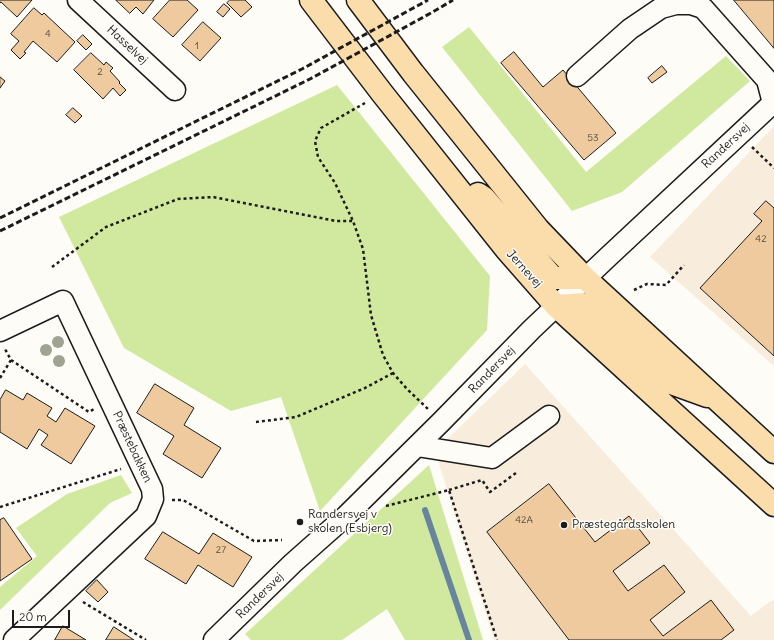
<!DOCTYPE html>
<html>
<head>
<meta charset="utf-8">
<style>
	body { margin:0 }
	#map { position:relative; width:774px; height:640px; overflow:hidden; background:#fdfcf7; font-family:Delius,sans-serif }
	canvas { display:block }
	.scale { position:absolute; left:12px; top:610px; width:58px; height:18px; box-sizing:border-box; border:2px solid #1c1c1c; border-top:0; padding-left:5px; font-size:12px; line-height:14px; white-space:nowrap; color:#1c1c1c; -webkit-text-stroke:3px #fdfcf7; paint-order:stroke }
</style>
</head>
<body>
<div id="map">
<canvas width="774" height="640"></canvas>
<div class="scale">20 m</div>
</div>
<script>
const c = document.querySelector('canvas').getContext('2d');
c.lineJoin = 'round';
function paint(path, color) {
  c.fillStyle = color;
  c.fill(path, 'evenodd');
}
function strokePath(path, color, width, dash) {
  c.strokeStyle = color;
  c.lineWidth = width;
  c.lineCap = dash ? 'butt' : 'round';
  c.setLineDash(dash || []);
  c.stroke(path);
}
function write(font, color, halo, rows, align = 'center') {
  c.font = font + ' Delius,sans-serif';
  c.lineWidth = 3;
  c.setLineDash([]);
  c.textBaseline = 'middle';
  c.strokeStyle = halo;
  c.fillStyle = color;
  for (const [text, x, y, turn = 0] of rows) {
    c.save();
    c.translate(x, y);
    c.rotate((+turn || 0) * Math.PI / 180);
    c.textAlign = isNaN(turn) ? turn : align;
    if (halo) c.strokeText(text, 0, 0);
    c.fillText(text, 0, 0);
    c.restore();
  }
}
paint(new Path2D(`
	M774,126V366L650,257Z
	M525,364L751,616L772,600L774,601V640H494L435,451Z`), '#f8eddc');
paint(new Path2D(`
	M469,27L586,172L726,56L750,81L622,192L572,211L442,47Z
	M337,85L490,276L487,330L320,511L281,397L231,411L124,348L59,217Z
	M429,465L483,640H405L387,609L342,640H251L245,634Z
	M121,475L132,493L110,503L0,610V587L37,556L16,528L67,494Z`), '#d1e99e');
strokePath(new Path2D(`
	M425,510L469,640`), '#68859f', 6);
const building = new Path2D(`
	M0,0H32L17,17L1,2L0,3Z
	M116,0H154L143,14L136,7L130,13Z
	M170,0H187L198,10L173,37L153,19Z
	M230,0H245L252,7L241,17L227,3Z
	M734,0H774V48Z
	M224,4L230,9L223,17L217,12Z
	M34,8L42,15L44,13L75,42L57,62L33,41L24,52L26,53L20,59L11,50L19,41L11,34Z
	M203,22L221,38L200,61L182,45Z
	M83,35L92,44L86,50L77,41Z
	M514,52L543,87L563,70L616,133L584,160L501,63Z
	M91,53L104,65L106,62L113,68L110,71L120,82L119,83L126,90L120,96L113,88L103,99L74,70Z
	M662,66L667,72L652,83L648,78Z
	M0,77L5,81L0,88Z
	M73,108L82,116L75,123L66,115Z
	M766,201L774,208V356L700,288L762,221L754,214Z
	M155,384L194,408L184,425L221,448L202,478L163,454L174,436L137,413Z
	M6,390L23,400L27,393L52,408L47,416L56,422L65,408L95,426L71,464L41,445L48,435L39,429L27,449L0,432V400Z
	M549,484L595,542L629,516L650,543L613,571L628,591L664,565L685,592L650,620L663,636L711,600L734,630L721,640H569L487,532Z
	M4,518L32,559L0,581V520Z
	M163,532L199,554L213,533L252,557L233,587L198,565L186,584L145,559Z
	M97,580L108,592L98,602L86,591Z
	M63,626L86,640H55Z
	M114,627L134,640H106Z`);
paint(building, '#eeca9e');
strokePath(building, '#1c1c1c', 1);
const minor = new Path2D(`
	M78,0L175,90
	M577,76L630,29L661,8L676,4H691L703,8L767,80L773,103
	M0,331L63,301L152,489L153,499L146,516L14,640
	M417,446L492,458L549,416
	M214,640L293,563L346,516L441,422L532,329L609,256L774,102`);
const major = new Path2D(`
	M311,0L382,93L506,249L556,306L774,505
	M358,0L413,73L538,229L585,278L774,452
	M478,194L484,198L553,278H585
	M556,306L586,304L671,383L707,396`);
strokePath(minor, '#1c1c1c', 23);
strokePath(major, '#1c1c1c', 25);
strokePath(new Path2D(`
	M365,103L321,128L315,141L318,157L335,183L353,221L363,249L371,315L383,355L393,373L407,389L428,409
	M752,147L774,168
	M52,267L106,227L178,199L213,197L336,221H353
	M634,290L647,284L666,285L684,265
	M11,360L89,412L94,409
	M0,378L11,360L5,349
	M256,422L296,417L365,388L393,373
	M449,490L482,480L490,492L516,473
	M172,500H183L254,541L282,540
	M386,506L449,490L497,640
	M0,507L121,469
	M83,602L146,640`), '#1c1c1c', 2.5, [3, 3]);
strokePath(minor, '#fdfcf7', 20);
strokePath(major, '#fbdcab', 22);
strokePath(new Path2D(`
	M0,218L302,69L428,0
	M0,231L310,79L431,13L453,0`), '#1c1c1c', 3, [6, 3]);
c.fillStyle = '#9fa394';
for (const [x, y] of [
	[58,342],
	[46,350],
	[59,361]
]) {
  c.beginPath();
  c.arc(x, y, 6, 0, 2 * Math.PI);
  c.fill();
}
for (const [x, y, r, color] of [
	[300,522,4,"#1c1c1c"],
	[564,525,4,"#1c1c1c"]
]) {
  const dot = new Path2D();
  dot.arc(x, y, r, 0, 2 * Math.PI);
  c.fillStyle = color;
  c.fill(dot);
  strokePath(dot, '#fdfcf7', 1.5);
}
write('10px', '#50483c', null, [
	["4",48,34],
	["1",197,46],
	["2",100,72],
	["53",593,138],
	["42",761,239],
	["42A",524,520],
	["27",221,550]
]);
write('12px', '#1c1c1c', '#fdfcf7', [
	["Hasselvej",127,45,43],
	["Randersvej",726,146,-43],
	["Jernevej",524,269,48],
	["Randersvej",492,370,-46],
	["Præstebakken",132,447,65],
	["Randersvej",260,596,-44]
]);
write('12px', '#1c1c1c', '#fdfcf7', [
	["Randersvej v",308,515],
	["skolen (Esbjerg)",308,529],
	["Præstegårdsskolen",572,525]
], 'left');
</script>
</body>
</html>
